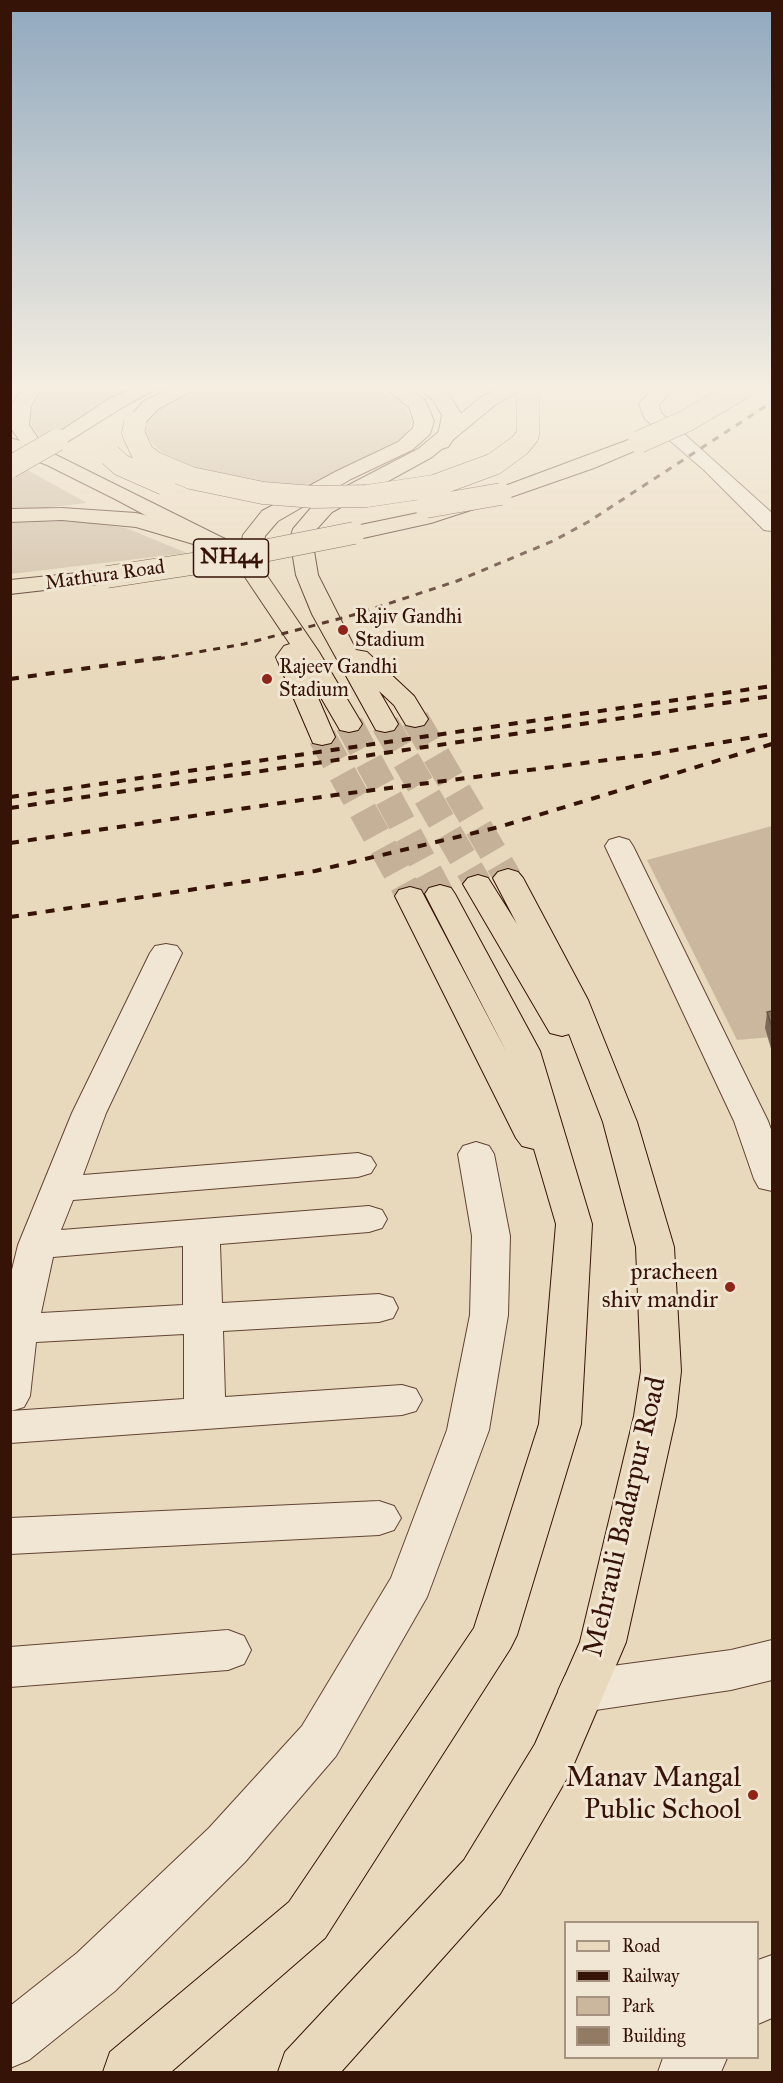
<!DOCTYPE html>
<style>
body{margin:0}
#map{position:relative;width:783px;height:2083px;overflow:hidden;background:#e9d9bc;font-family:"IM FELL Great Primer",serif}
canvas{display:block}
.frame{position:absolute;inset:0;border:12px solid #351306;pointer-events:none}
.legend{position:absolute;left:564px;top:1921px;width:195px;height:138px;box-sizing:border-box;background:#f1e6d3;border:2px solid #a69281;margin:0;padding:8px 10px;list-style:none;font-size:18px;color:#351306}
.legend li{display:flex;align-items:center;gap:12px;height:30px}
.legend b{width:30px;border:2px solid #a69281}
</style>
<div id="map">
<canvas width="783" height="2083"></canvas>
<div class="frame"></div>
<ul class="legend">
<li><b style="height:8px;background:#e9d9bc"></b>Road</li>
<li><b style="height:8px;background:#351306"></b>Railway</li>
<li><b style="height:16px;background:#cab79d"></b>Park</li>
<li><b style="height:16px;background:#937a65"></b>Building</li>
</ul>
</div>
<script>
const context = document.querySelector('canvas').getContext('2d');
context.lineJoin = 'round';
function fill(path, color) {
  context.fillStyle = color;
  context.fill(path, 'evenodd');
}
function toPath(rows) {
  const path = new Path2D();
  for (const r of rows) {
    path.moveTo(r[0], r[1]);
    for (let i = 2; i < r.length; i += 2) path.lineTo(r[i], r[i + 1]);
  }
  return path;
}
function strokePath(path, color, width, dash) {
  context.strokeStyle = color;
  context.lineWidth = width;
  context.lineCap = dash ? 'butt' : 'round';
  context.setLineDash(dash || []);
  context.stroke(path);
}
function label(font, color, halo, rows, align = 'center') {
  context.font = font + ' "IM FELL Great Primer",serif';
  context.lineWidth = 6;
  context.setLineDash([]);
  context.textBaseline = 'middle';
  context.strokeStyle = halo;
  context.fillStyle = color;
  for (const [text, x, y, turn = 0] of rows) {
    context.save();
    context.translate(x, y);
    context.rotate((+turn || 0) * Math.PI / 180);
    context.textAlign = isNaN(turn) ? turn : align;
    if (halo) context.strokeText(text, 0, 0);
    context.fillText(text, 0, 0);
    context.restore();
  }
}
const green = toPath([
 [46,387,130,387,43,440,32,426,30,414,35,401],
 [210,387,372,387,403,403,412,420,408,432,395,442,305,486,234,480,169,461,146,436,145,425,157,412,174,400],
 [11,461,87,503,11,512],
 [78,521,126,528,187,553,11,574,11,523],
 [772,826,772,1037,737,1040,647,860]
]);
const primaryTunnel = toPath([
 [415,719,508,878],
 [349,724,440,894],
 [385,724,478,884],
 [322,737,410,896]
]);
const minor = toPath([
 [654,387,674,387,659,405,661,413,772,513,772,531,764,530,704,470,645,419,639,404,654,387],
 [619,837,629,840,633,846,768,1121,772,1132,772,1191,759,1188,754,1179,734,1121,605,846,609,840,619,837],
 [166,944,177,946,182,953,106,1113,83,1175,358,1153,371,1157,376,1165,371,1173,358,1177,73,1200,61,1230,369,1206,382,1210,387,1219,382,1228,369,1232,220,1244,222,1303,379,1294,393,1298,398,1308,393,1318,379,1322,223,1331,225,1397,402,1385,416,1389,422,1400,416,1411,402,1415,10,1443,10,1278,18,1245,72,1113,150,953,155,946,166,944],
 [183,1246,183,1305,41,1313,53,1257,183,1246],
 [184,1334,184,1399,11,1411,24,1407,30,1396,36,1342,184,1334],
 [476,1142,489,1146,494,1154,510,1236,508,1315,489,1430,427,1597,336,1756,245,1862,115,1991,29,2060,10,2068,10,2006,77,1953,209,1828,302,1726,391,1578,447,1430,470,1315,472,1236,458,1154,463,1146,476,1142],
 [379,1501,394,1506,401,1518,394,1530,379,1535,10,1554,10,1518,379,1501],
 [228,1630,244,1636,251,1650,244,1664,228,1670,10,1687,10,1647,228,1630],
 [772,1955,772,2018,758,2024,758,1960,772,1955],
 [663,2058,727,2058,721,2072,658,2072,663,2058]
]);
const tertiary = toPath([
 [772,1640,772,1680,731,1690,582,1712,565,1706,558,1691,565,1676,582,1670,731,1650,772,1640]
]);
const primary = toPath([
 [23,387,42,387,31,406,29,425,42,444,56,455,225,539,261,567,319,652,362,724,358,730,349,732,340,730,309,677,335,737,331,743,322,745,313,743,276,657,284,646,290,644,245,577,231,564,209,549,115,499,47,465,10,451,10,438,20,441,10,427,11,406,23,387],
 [502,387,527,387,495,405,432,457,332,512,315,531,312,539,318,575,356,650,367,652,414,696,428,719,424,725,415,727,406,725,394,705,379,691,398,724,394,730,385,732,376,730,312,614,296,575,290,539,293,529,316,502,418,449,481,397,502,387],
 [508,869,518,872,523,878,588,1000,637,1122,674,1247,681,1371,676,1416,626,1642,570,1773,500,1894,341,2072,278,2072,285,2052,464,1860,535,1744,580,1642,634,1416,641,1371,636,1247,603,1122,569,1034,562,1036,550,1033,463,884,468,878,478,875,488,878,517,924,493,878,498,872,508,869],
 [440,885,451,888,455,894,540,1051,592,1224,581,1424,517,1635,510,1649,325,1938,171,2072,103,2072,110,2052,289,1902,474,1628,539,1424,556,1224,534,1149,522,1146,516,1138,395,896,399,890,410,887,421,890,507,1053,425,894,429,888,440,885]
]);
const trunk = toPath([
 [135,387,160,387,123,407,64,444,57,446,50,444,47,440,109,399,135,387],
 [174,387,199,387,158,409,144,424,130,424,127,420,144,401,174,387],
 [383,387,406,387,425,400,434,421,430,434,412,450,351,479,278,521,265,536,261,558,264,572,261,577,253,579,245,577,239,558,243,535,262,511,337,471,398,442,413,428,414,421,409,407,383,387],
 [417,387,440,387,447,392,462,415,459,431,448,447,441,449,434,447,431,443,439,431,442,415,433,400,417,387],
 [639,436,646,438,649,442,646,446,594,468,508,498,431,523,354,540,346,538,343,533,346,528,418,513,494,490,639,436],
 [62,508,136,513,179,523,225,539,228,544,225,549,217,551,136,527,62,520,10,522,10,509,62,508],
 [107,570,115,572,118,577,115,582,10,594,10,580,107,570]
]);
const railFar1 = toPath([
 [158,659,244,644,357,614,457,581,553,541,588,522,772,402]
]);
const rail = toPath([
 [10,679,167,657],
 [10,797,772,686],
 [10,808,772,696],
 [10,843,335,795,646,755,772,734],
 [10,917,315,871,499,827,772,744]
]);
const trunkBridge = toPath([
 [135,423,133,433,143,454,155,463,191,478,263,493,314,497,367,496,434,486,494,464,520,445,528,435,528,396],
 [639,442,686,421,744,387],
 [110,455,121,465,164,484],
 [10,467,57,440],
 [426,507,501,494],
 [107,577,218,560,354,533]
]);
const wall = toPath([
 [772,1011,772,1052,765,1028,767,1012]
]);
const building = toPath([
 [772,1011,772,1027,767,1012,772,1011]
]);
const markers = [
 [343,630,6,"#8f2418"],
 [267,679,6,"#8f2418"],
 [730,1287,6,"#8f2418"],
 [753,1795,6,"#8f2418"]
];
const farStreetnames = [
 ["Mathura Road",105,576,-8]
];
const farPoinames = [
 ["Rajiv Gandhi",355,618],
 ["Stadium",355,641],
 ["Rajeev Gandhi",279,668],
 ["Stadium",279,691]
];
const shields = [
 [231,558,75]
];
const shieldNames = [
 ["NH44",231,558]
];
const poiNames = [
 ["pracheen",718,1273],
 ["shiv mandir",718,1301]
];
const nearStreetnames = [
 ["Mehrauli Badarpur Road",626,1517,-77]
];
const nearPoinames = [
 ["Manav Mangal",741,1779],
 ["Public School",741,1811]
];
fill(green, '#cab79d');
strokePath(primaryTunnel, '#c5b198', 28, [28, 14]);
strokePath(minor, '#624434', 2);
strokePath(tertiary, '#624434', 2);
strokePath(primary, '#351306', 2);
strokePath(trunk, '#351306', 2);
fill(minor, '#f1e6d3');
fill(tertiary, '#f1e6d3');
fill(primary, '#e9d9bc');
fill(trunk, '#e9d9bc');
strokePath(railFar1, '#351306', 3, [7, 7]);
strokePath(rail, '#351306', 4, [9, 9]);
strokePath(trunkBridge, '#351306', 23, []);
strokePath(trunkBridge, '#e9d9bc', 22);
fill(wall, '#7e6957');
fill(building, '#937a65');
strokePath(building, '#675547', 1.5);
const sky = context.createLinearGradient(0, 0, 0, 679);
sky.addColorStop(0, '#90a8be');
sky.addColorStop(0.57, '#f5eee1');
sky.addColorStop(1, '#f5eee100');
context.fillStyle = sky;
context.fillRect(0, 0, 783, 679);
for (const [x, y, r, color] of markers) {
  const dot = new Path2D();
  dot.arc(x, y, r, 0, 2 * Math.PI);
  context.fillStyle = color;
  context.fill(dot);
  strokePath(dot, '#f1e6d3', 2);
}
label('20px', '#351306', '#f1e6d3', farStreetnames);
label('20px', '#351306', '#f1e6d3', farPoinames, 'left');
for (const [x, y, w] of shields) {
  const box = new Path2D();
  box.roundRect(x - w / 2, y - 19, w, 38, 4.5);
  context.fillStyle = '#f1e6d3';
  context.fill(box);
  strokePath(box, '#351306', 1.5);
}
label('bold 22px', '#351306', null, shieldNames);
label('24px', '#351306', '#f1e6d3', poiNames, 'right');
label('28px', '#351306', '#f1e6d3', nearStreetnames);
label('28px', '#351306', '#f1e6d3', nearPoinames, 'right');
</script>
